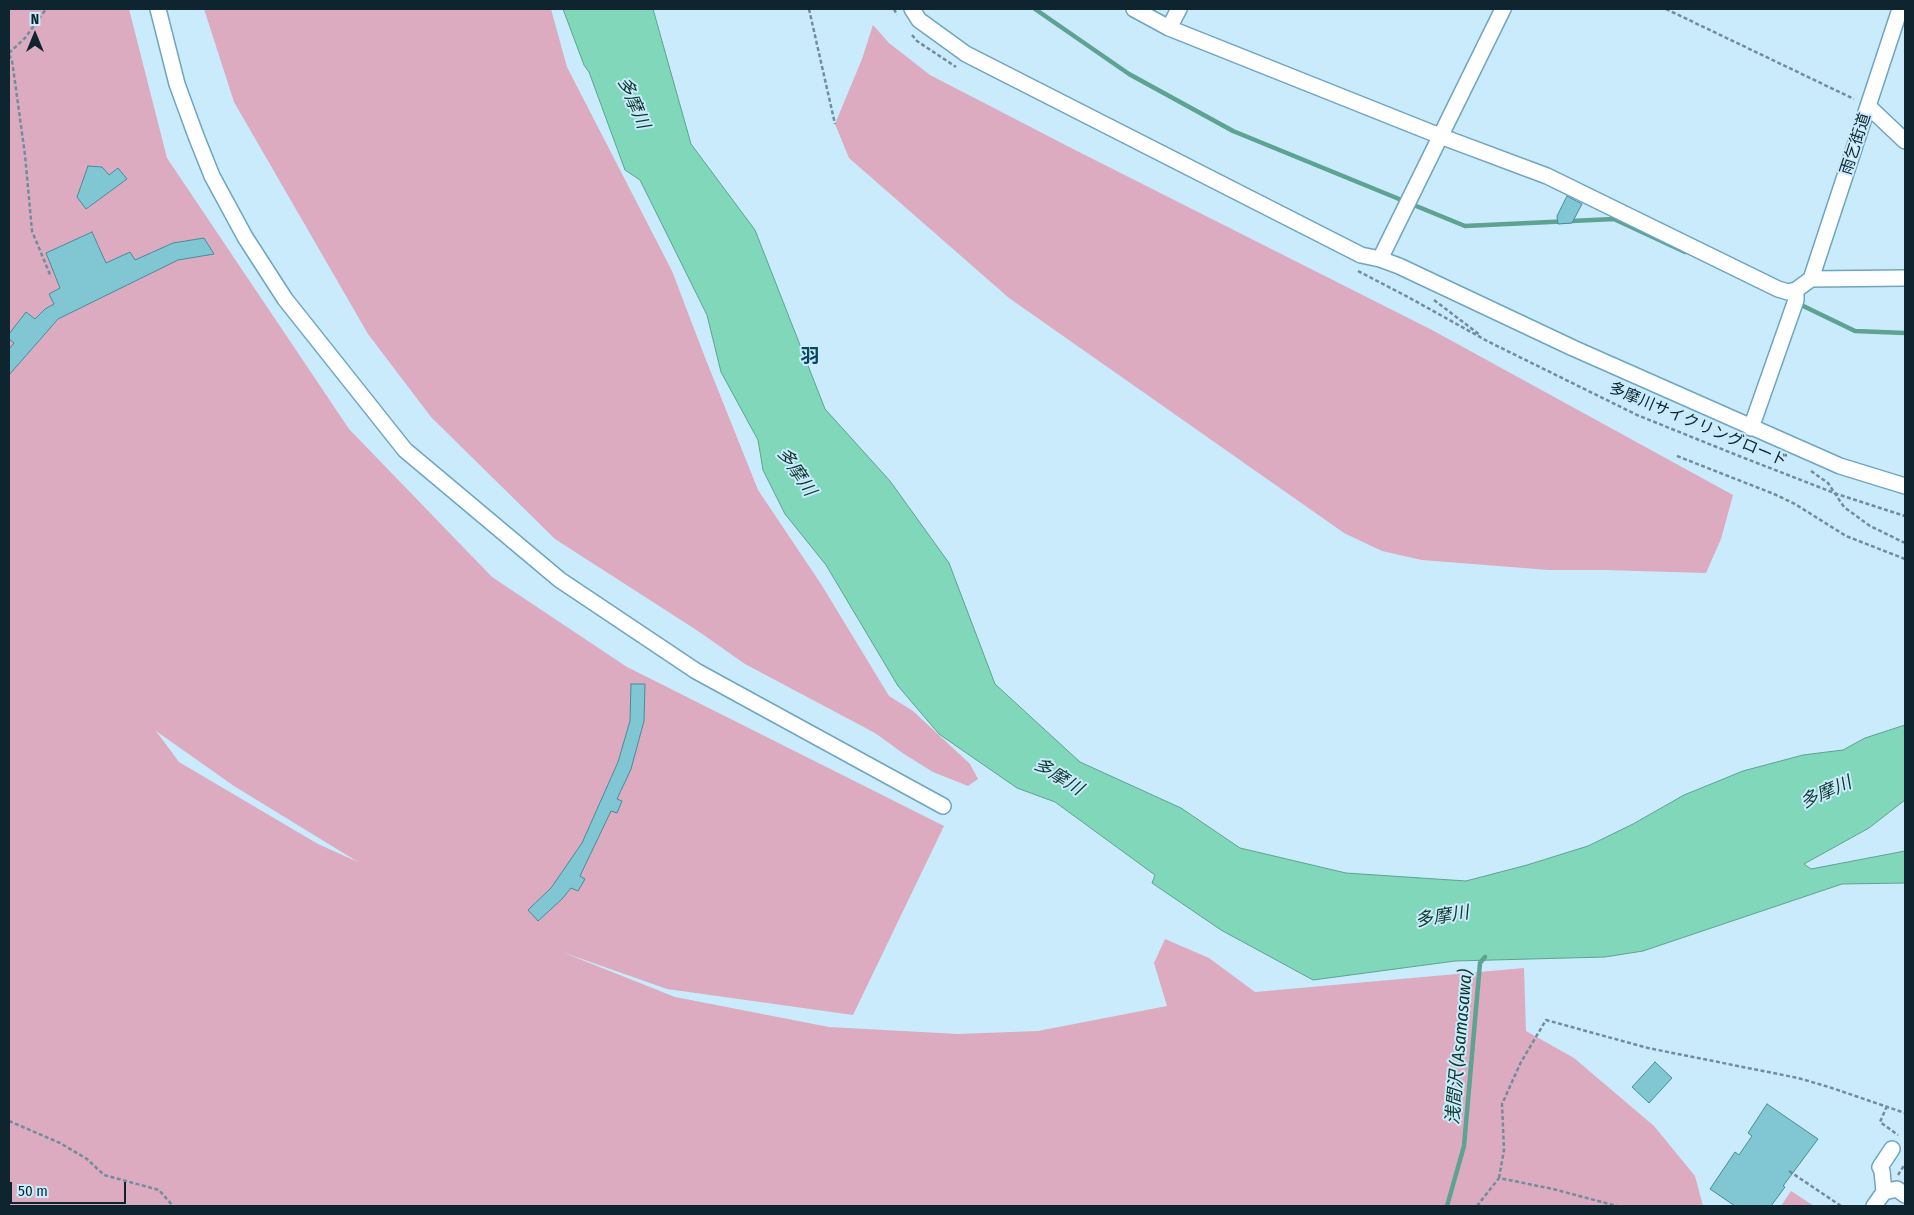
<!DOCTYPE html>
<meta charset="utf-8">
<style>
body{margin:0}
#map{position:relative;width:1914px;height:1215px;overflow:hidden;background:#c9ebfc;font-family:"Fira Sans Condensed",sans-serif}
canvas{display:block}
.frame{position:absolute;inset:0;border:10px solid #0e2530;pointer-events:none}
.north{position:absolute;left:10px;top:10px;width:50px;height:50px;-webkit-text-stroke:4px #c9ebfc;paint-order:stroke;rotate:0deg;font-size:14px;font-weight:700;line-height:20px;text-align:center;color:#0e2530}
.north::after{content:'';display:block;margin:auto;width:18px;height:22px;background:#0e2530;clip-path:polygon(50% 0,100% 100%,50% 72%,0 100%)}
.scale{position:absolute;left:10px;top:1182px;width:116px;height:22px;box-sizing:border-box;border:2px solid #0e2530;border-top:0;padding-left:6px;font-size:15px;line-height:18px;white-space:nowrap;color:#0e2530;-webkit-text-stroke:4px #c9ebfc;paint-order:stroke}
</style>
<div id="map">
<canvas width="1914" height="1215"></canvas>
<div class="frame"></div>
<div class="north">N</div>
<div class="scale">50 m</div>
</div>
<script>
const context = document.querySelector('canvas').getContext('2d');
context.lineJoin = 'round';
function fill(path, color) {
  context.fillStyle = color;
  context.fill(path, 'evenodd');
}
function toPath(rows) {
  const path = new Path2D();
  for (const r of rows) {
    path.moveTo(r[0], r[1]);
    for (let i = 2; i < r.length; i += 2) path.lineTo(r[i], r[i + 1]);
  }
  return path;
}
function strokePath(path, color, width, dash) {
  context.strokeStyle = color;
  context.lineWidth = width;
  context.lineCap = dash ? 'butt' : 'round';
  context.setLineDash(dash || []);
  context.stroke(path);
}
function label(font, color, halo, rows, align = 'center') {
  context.font = font + ' "Fira Sans Condensed","Noto Sans JP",sans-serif';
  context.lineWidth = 4;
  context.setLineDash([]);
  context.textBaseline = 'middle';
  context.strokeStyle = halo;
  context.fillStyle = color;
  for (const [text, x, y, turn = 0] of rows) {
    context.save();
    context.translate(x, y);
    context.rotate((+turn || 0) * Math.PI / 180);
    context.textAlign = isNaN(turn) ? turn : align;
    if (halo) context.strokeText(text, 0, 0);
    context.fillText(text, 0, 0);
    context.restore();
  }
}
const green = toPath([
 [9,9,129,9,167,158,349,429,492,577,627,667,944,826,853,1015,667,989,562,952,675,997,829,1027,958,1034,1038,1031,1167,1006,1154,963,1165,939,1209,958,1255,992,1524,968,1526,1031,1574,1058,1654,1126,1695,1176,1703,1206,9,1206],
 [156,731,234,786,358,862,318,844,179,762],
 [204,9,551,9,567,67,672,271,704,355,758,490,821,584,889,696,913,711,970,764,978,779,968,786,933,772,904,754,875,733,745,664,698,631,555,539,431,417,368,334,234,102],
 [873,25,889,43,930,75,1077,151,1432,330,1733,495,1721,539,1706,573,1604,570,1549,570,1422,560,1382,551,1344,533,1009,298,849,158,835,124,862,59],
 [1791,1191,1814,1206,1781,1206]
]);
const water = toPath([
 [563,9,653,9,691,144,755,230,825,409,890,481,949,563,995,684,1080,762,1181,808,1240,848,1346,873,1466,881,1527,865,1588,846,1633,824,1684,795,1743,771,1803,755,1843,750,1865,738,1905,725,1905,800,1869,828,1804,864,1811,869,1905,851,1905,883,1842,884,1643,951,1605,957,1455,961,1313,980,1221,930,1152,883,1155,875,1055,802,1017,788,939,734,898,686,826,565,785,514,763,470,758,440,721,372,707,315,640,180,625,170,589,72,584,65,563,9]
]);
const stream = toPath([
 [1035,9,1129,74,1233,131,1465,226,1614,219,1685,252],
 [1797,303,1855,331,1905,333],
 [1447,1206,1464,1146,1480,963,1485,957]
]);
const building = toPath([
 [88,166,102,167,109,175,118,168,127,179,86,209,77,197,88,166],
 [1567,196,1582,204,1572,223,1558,224,1557,216,1567,196],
 [92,232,106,263,130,252,135,260,173,243,204,238,214,254,178,260,58,319,9,375,9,349,14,343,9,339,9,334,26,312,35,319,45,309,54,304,49,294,60,288,46,253,92,232],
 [631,684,645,684,644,721,631,769,617,799,622,801,617,813,611,811,580,876,585,879,578,891,571,888,562,899,538,921,528,910,551,888,582,843,618,762,630,721,631,684],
 [1655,1062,1672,1078,1649,1103,1632,1087,1655,1062],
 [1767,1104,1818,1139,1783,1186,1785,1187,1771,1206,1735,1206,1710,1189,1735,1152,1739,1155,1752,1136,1748,1133,1767,1104]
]);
const path = toPath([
 [809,9,835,124],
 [894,9,897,15],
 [1666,9,1854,99],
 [912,35,917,41,956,67],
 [9,53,25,38,46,9],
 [9,55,12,60,25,155,32,231,51,277],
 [1358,271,1408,297,1489,342,1637,415,1739,456,1837,494,1905,516],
 [1434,300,1480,335],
 [1677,456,1774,494,1795,504,1846,536,1905,559],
 [1811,471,1828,483,1844,507,1870,526,1905,543],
 [1887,1106,1880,1122,1898,1135],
 [9,1121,60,1143,87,1159,104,1175,159,1190,173,1206],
 [1789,1171,1841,1206],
 [1898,1175,1905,1164],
 [1499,1178,1504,1150,1502,1104,1521,1062,1546,1020,1648,1048,1798,1078,1829,1087,1905,1113],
 [1477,1206,1499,1178,1553,1189,1617,1206]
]);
const minor = toPath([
 [158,9,177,84,196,136,212,176,245,237,285,299,405,450,560,580,696,671,943,806],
 [912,9,919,20,966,54,1361,255,1380,259,1399,266,1573,348,1840,466,1905,486],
 [1134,9,1169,28,1440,136,1547,176,1778,289,1788,292,1796,290],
 [1169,28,1179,9],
 [1868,106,1905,141],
 [1380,259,1503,9],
 [1811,279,1900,9],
 [1751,428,1796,300,1796,290,1811,279,1905,278],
 [1884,1192,1897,1189,1905,1195],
 [1874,1206,1884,1192,1882,1171,1880,1167,1892,1149]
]);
const streetNames = [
 ["雨乞街道",1856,144,-72],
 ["多摩川サイクリングロード",1698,425,23]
];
const waterNames = [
 ["多摩川",633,103,67],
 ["多摩川",796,472,56],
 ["多摩川",1058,777,32],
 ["多摩川",1826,793,-24],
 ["多摩川",1442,917,-9],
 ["浅間沢 (Asamasawa)",1460,1047,-85]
];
const quarterNames = [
 ["羽",810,357]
];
fill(green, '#dcabc0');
fill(water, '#80d7ba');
strokePath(water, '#5ea291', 1);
strokePath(stream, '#5ea291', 4.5);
fill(building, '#81c6d3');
strokePath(building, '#488c99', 1);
strokePath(minor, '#6ea5c1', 18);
strokePath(path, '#718d9c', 2.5, [4, 2.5]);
strokePath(minor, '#fff', 15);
label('16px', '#0e2530', '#c9ebfc', streetNames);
label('italic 18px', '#0e372b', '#c9ebfc', waterNames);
label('bold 19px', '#08475f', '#c9ebfc', quarterNames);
</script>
